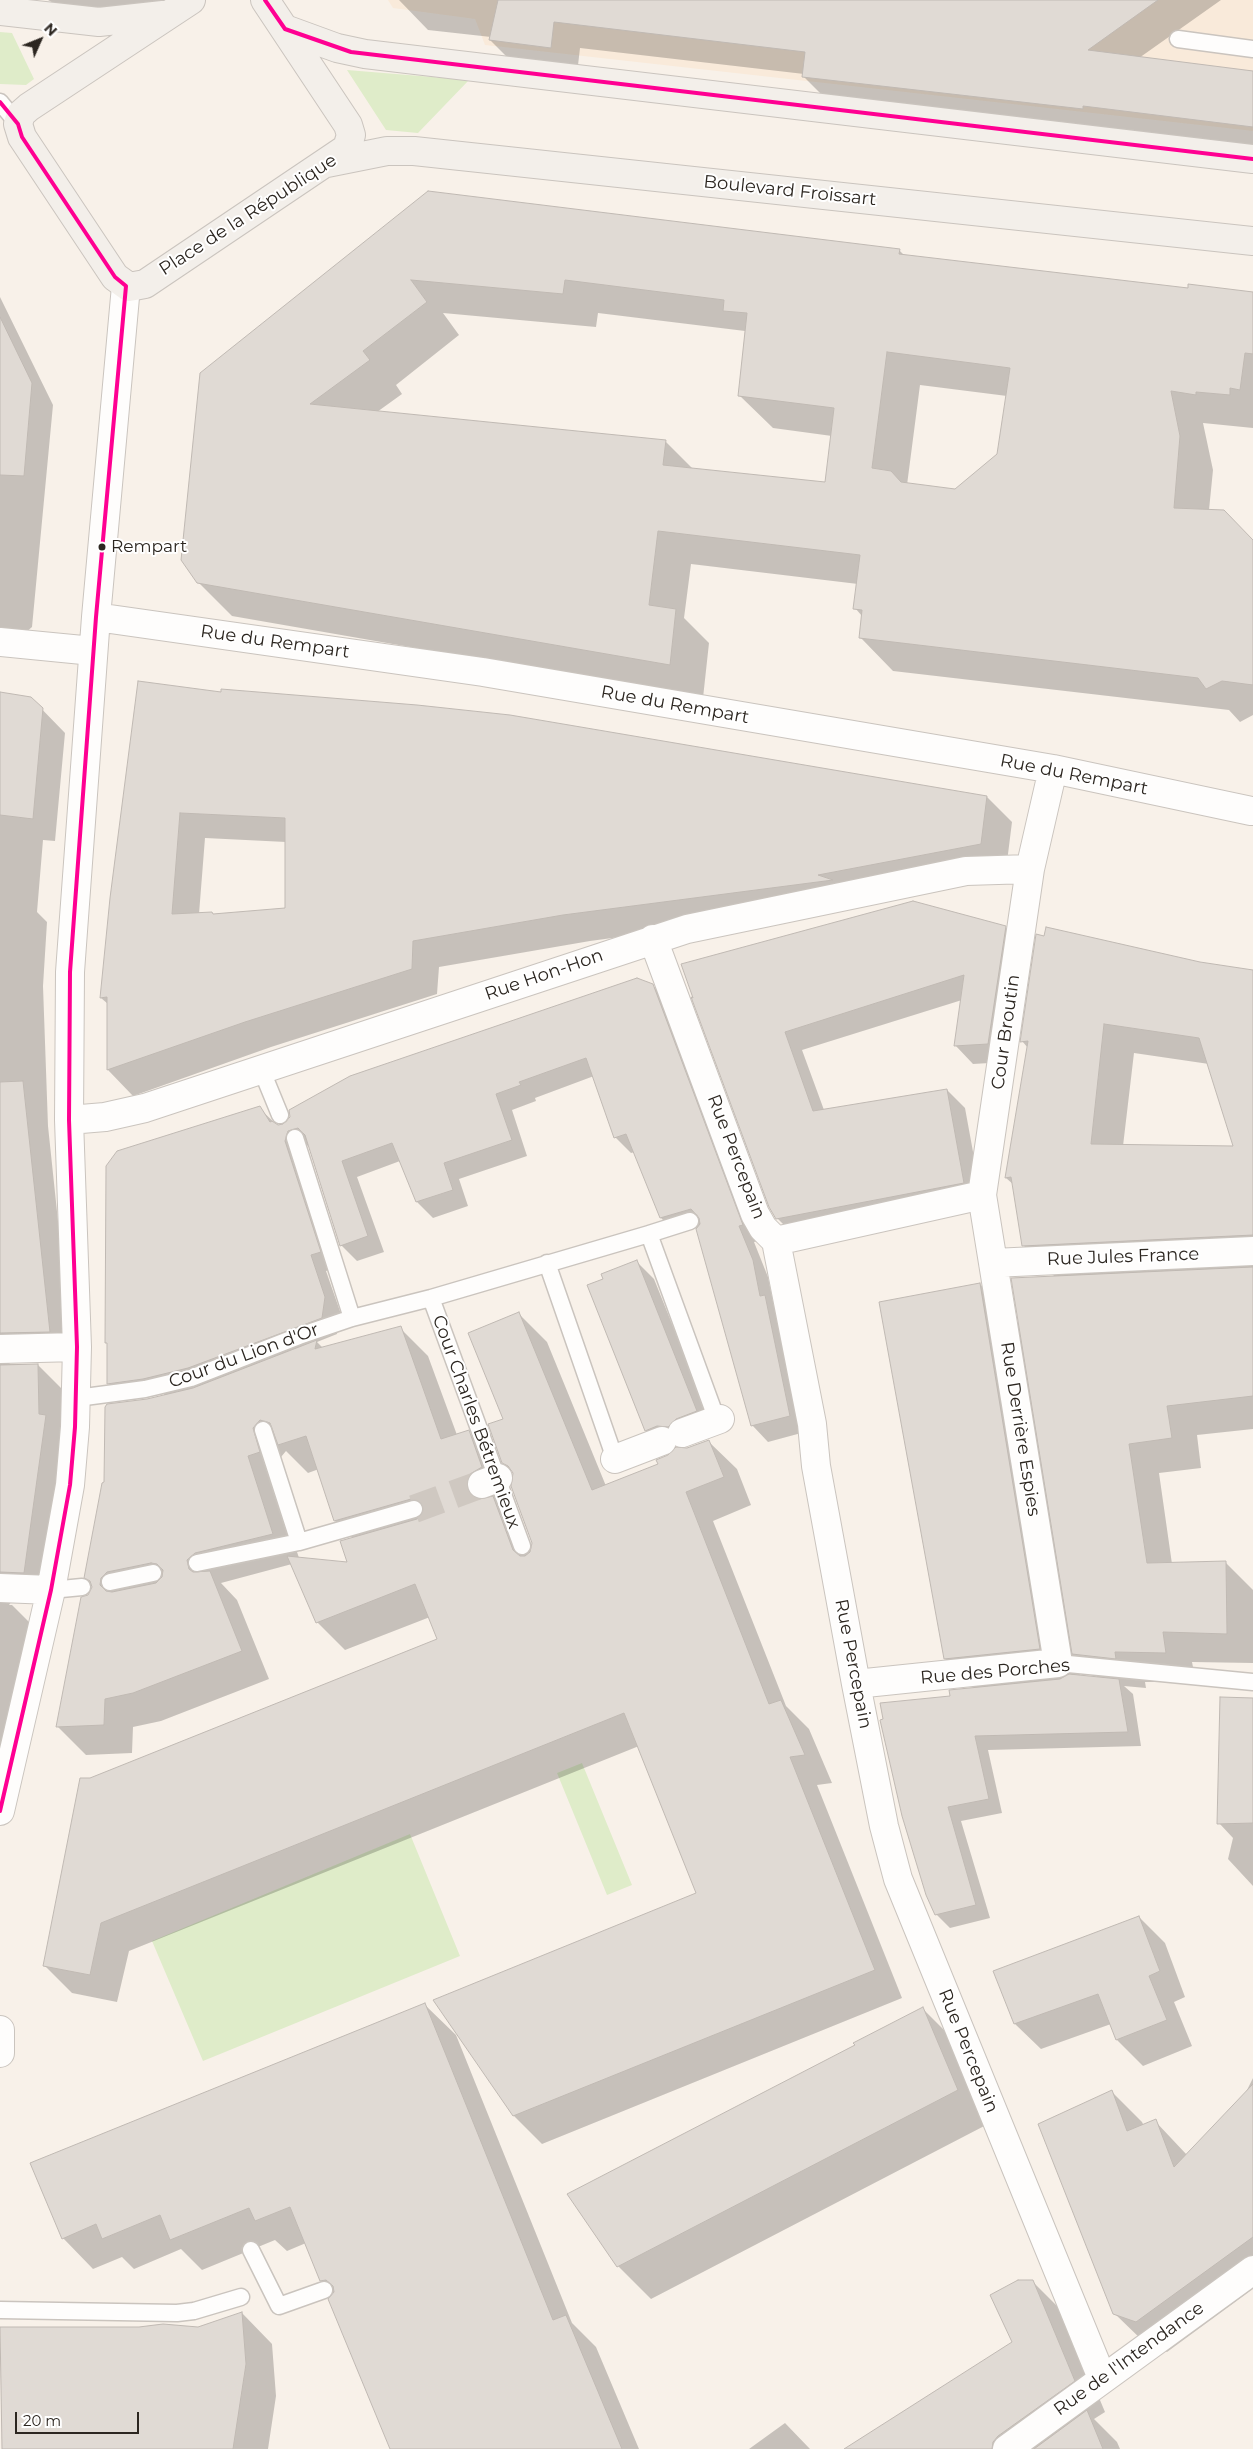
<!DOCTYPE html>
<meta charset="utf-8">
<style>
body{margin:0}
#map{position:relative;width:1253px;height:2449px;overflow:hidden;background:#f8f1e9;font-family:Montserrat,sans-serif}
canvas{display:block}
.north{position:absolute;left:15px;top:15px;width:50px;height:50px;-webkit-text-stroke:4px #fff;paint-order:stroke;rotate:46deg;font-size:14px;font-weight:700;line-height:20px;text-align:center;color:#2c2620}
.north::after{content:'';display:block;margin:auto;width:18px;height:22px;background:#2c2620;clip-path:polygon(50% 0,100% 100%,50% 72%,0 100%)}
.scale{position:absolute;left:15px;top:2412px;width:124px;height:22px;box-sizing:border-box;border:2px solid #2c2620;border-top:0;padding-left:6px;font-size:15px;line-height:18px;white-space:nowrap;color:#2c2620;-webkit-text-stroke:4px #fff;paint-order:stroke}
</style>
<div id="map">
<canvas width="1253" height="2449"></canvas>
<div class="north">N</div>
<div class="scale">20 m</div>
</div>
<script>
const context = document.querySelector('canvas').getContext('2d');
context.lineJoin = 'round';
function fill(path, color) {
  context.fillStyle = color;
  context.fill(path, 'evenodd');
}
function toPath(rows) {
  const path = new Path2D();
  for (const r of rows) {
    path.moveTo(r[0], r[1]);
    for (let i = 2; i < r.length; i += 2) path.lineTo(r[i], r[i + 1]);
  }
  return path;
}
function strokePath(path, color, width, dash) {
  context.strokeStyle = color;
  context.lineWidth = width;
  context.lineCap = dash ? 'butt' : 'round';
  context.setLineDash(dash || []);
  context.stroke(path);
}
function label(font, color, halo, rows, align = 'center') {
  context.font = font + ' Montserrat,sans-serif';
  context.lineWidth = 4;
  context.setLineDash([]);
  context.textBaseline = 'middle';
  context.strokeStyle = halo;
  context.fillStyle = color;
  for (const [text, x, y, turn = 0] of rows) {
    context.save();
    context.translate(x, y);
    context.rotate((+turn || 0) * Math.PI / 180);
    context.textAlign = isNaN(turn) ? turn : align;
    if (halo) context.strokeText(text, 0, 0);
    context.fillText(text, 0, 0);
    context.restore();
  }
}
const built = toPath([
 [388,0,1253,0,1253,131,485,45,475,19,393,8]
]);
const green = toPath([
 [0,32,12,33,34,79,26,85,0,84],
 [347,70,469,80,418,133,386,130],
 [582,1763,632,1885,607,1895,557,1773],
 [410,1834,460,1956,203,2061,152,1941]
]);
const shadow = toPath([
 [48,0,162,0,156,6,69,12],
 [399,0,1221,0,1139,58,1253,72,1253,149,830,103,803,76,804,74,580,48,577,74,516,66,490,40,491,37,428,30],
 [428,192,899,250,905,256,1189,289,1253,294,1253,428,1203,423,1213,470,1209,510,1253,541,1253,715,1240,722,1229,710,893,671,860,637,862,616,855,608,858,584,691,564,684,618,709,643,703,698,232,616,198,582],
 [443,313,596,327,598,313,745,331,739,395,773,428,832,436,826,483,694,470,666,442,377,412,402,394,396,385,459,335],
 [920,385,1007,396,999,455,955,491,907,485],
 [0,297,53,405,32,627,17,640,0,638],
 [0,693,31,698,65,733,55,841,43,840,37,912,47,922,43,986,48,1126,72,1354,15,1358,9,1364,38,1365,61,1388,62,1432,49,1579,16,1596,9,1605,12,1605,35,1628,0,1784],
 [222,693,987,797,1012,822,1006,870,857,905,590,941,439,967,437,994,271,1047,133,1096,108,1070,108,1004,101,998],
 [205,838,286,842,286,909,214,916,199,914],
 [1005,927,1024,945,1006,1062,973,1064,955,1045,962,1000,802,1050,824,1110,947,1090,965,1108,982,1201,795,1236,777,1218,693,999],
 [1200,963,1253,971,1253,1429,1197,1435,1201,1468,1159,1473,1172,1564,1226,1563,1253,1590,1253,1663,1192,1662,1196,1682,1145,1682,1146,1688,1124,1686,1133,1694,1141,1746,988,1750,1002,1813,961,1821,990,1918,950,1928,936,1914,952,1697,975,1689,945,1659,980,1284,1020,1325,1055,1277,1023,1245,1014,1185,1006,1178,1028,1048,1022,1041],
 [1134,1053,1209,1064,1235,1147,1123,1146],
 [1077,1657,1098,1678,1080,1676],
 [652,985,669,1001,758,1241,754,1242,768,1277,774,1306,781,1312,805,1432,768,1442,752,1425,697,1228,677,1234,661,1218,635,1152,631,1153,615,1137,594,1076,535,1098,536,1101,512,1110,527,1156,459,1179,468,1206,433,1218,417,1202,400,1161,357,1177,384,1252,357,1261,341,1245,309,1145,304,1147,336,1268,326,1271,341,1314,337,1334,317,1342,323,1348,400,1328,428,1356,457,1435,468,1432,497,1460,531,1553,533,1542,514,1473,503,1463,505,1420,519,1314,547,1342,606,1486,659,1465,687,1449,708,1441,737,1469,751,1505,713,1521,786,1706,809,1729,832,1783,817,1785,902,1998,542,2144,514,2116,435,2001,698,1894,639,1746,129,1951,117,2002,72,1993,44,1965,90,1779,438,1640,430,1617,345,1650,317,1622,292,1564,221,1583,237,1600,269,1679,161,1721,133,1727,132,1753,86,1755,58,1727,89,1596,93,1587,86,1577,147,1400,164,1396,164,1394,124,1399,108,1383,108,1345,106,1342,259,1108,278,1126],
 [286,1451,308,1473,319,1469,335,1521,353,1538,349,1564,299,1558,275,1484,287,1480,281,1457],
 [637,1262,654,1279,714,1428,664,1448,646,1430,604,1280],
 [1253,1699,1253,1886,1228,1859,1233,1838,1219,1823],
 [1139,1917,1165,1943,1185,1997,1174,2002,1192,2046,1143,2066,1117,2040,1111,2024,1041,2049,1015,2024,995,1971],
 [425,2005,456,2035,572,2323,596,2347,639,2449,392,2449,334,2293,321,2280,306,2243,287,2251,275,2240,202,2270,181,2249,134,2269,122,2257,93,2269,63,2238],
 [922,2008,955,2041,990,2123,651,2299,618,2266,569,2194,857,2045],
 [1253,2078,1253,2289,1167,2352,1145,2343,1114,2313,1112,2092,1142,2122,1144,2126,1155,2121,1187,2155,1244,2096],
 [1032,2281,1063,2312,1105,2412,1094,2419,1117,2442,1120,2449,846,2449,1013,2343],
 [242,2313,272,2344,276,2396,268,2449,4,2449,139,2328,198,2328],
 [785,2423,810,2449,749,2449]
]);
const building = toPath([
 [498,0,1158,0,1088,50,1253,71,1253,127,1083,106,1083,109,802,77,805,52,554,22,551,48,489,40,498,0],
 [428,191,900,249,899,254,1188,288,1188,284,1253,292,1253,354,1245,353,1240,390,1230,388,1230,395,1196,392,1196,395,1171,391,1180,436,1174,508,1224,510,1253,540,1253,685,1222,681,1206,689,1198,678,859,638,862,610,853,609,860,555,658,531,649,605,676,609,670,665,197,583,181,560,200,373,428,191],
 [411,280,563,294,565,280,724,300,723,311,747,313,738,396,834,408,825,482,663,465,666,440,310,404,370,360,363,351,427,302,411,280],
 [887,352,1010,368,997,454,955,489,901,482,891,471,872,468,887,352],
 [0,317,32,383,24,476,0,475,0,317],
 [138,681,221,692,221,689,417,705,510,715,987,796,981,844,818,875,833,880,563,915,413,941,412,969,245,1022,107,1070,107,997,100,998,110,898,138,681],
 [180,813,285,818,285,908,213,914,212,912,172,914,180,813],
 [0,692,31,697,43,708,33,819,0,815,0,692],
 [913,901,1006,926,988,1044,954,1046,964,975,785,1032,813,1111,947,1089,964,1183,776,1219,769,1207,691,997,693,998,681,964,913,901],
 [1046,927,1200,962,1253,970,1253,1235,1022,1246,1011,1177,1005,1178,1028,1041,1020,1042,1036,934,1044,936,1046,927],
 [1104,1024,1199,1038,1233,1146,1091,1144,1104,1024],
 [637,978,653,984,743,1225,739,1226,753,1260,760,1296,765,1295,790,1416,751,1426,696,1229,700,1224,699,1218,691,1209,660,1218,626,1134,614,1138,586,1058,519,1082,521,1085,496,1094,512,1140,444,1163,453,1190,416,1202,392,1143,342,1161,368,1236,340,1246,305,1135,298,1128,288,1131,285,1141,321,1252,311,1255,325,1297,322,1318,188,1368,143,1379,107,1384,107,1343,105,1343,106,1166,117,1151,260,1106,270,1122,272,1121,278,1125,283,1124,290,1117,289,1110,350,1076,637,978],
 [23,1081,50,1332,0,1333,0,1082,23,1081],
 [637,1260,697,1411,676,1419,668,1427,657,1426,645,1431,587,1285,603,1279,601,1274,637,1260],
 [1253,1267,1253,1396,1167,1406,1172,1438,1129,1444,1147,1563,1226,1561,1227,1634,1163,1632,1166,1653,1115,1652,1116,1659,1072,1654,1011,1278,1253,1267],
 [980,1283,1040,1649,944,1659,879,1302,980,1283],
 [519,1312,592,1490,658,1464,656,1460,668,1455,676,1447,687,1448,709,1440,724,1477,686,1492,769,1704,781,1700,805,1755,790,1757,875,1970,513,2116,433,2000,696,1893,624,1713,101,1923,90,1975,43,1966,80,1778,90,1778,437,1639,415,1584,316,1623,287,1556,347,1562,340,1541,417,1519,421,1516,424,1507,421,1502,411,1499,334,1521,306,1436,278,1445,270,1423,260,1420,253,1428,260,1452,248,1456,273,1534,195,1553,187,1560,189,1569,193,1572,210,1571,242,1651,133,1693,105,1699,104,1725,56,1727,81,1597,88,1595,92,1587,90,1581,84,1578,102,1483,104,1482,105,1407,107,1404,147,1399,193,1388,317,1340,315,1349,401,1326,441,1439,469,1430,482,1467,470,1474,467,1482,468,1490,472,1496,479,1499,493,1496,513,1550,520,1556,525,1556,530,1552,532,1543,511,1486,513,1473,508,1466,502,1463,488,1424,503,1419,468,1333,519,1312],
 [151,1563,157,1564,163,1570,162,1577,156,1583,112,1592,106,1591,100,1585,101,1578,107,1572,151,1563],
 [38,1364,39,1414,46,1415,24,1573,0,1572,0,1365,38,1364],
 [1069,1674,1119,1679,1128,1732,975,1736,989,1799,948,1807,976,1905,935,1915,926,1895,902,1816,880,1720,883,1719,880,1703,950,1696,949,1690,1060,1679,1069,1674],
 [1220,1697,1253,1698,1253,1823,1217,1824,1220,1697],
 [1139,1916,1160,1971,1149,1976,1167,2020,1116,2040,1098,1994,1014,2024,993,1971,1139,1916],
 [425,2003,553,2320,566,2315,622,2449,390,2449,328,2299,334,2292,333,2286,326,2280,320,2281,290,2207,255,2221,249,2208,170,2240,160,2215,102,2239,96,2224,62,2239,30,2163,425,2003],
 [923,2007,958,2090,617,2267,567,2194,855,2045,853,2043,923,2007],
 [1253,2084,1253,2237,1136,2322,1113,2314,1038,2124,1112,2090,1127,2131,1156,2119,1174,2167,1253,2084],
 [1018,2280,1033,2280,1075,2381,998,2436,993,2442,992,2449,844,2449,1012,2342,990,2295,1018,2280],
 [242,2312,246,2364,233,2449,2,2449,0,2327,139,2327,163,2324,198,2327,242,2312],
 [1087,2410,1103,2449,1034,2449,1087,2410]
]);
const streetTunnel = toPath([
 [414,1509,482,1484]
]);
const lane = toPath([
 [1178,39,1253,49],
 [0,102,18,124],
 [262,1071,280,1115],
 [295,1138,352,1318],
 [649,1234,690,1221],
 [547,1263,615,1459],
 [431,1298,522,1546],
 [77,1398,145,1389,191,1378,299,1336,352,1318,431,1298,649,1234,714,1412],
 [299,1542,414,1509],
 [197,1563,299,1542,263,1430],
 [110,1582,153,1573],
 [51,1590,82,1587],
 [1058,1663,1253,1682],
 [251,2250,279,2306,324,2290],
 [0,2310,177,2313,194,2311,241,2297]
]);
const street = toPath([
 [96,617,483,672,1053,769,1251,811],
 [0,642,93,651],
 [653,939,755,1214,763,1228,776,1241,812,1424,816,1466,856,1684,884,1826,898,1879,1102,2378],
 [69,1120,105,1117,145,1108,687,929,966,871,1030,869],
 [776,1241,982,1195],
 [993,1263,1253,1251],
 [0,1349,77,1347],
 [682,1433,720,1419],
 [615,1459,662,1441],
 [482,1484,498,1478],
 [0,1588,51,1590],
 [856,1684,1058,1663,982,1195,1030,869,1053,769],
 [0,1811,51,1590,70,1485,75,1427,77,1347,69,1120,70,972,96,617,126,286],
 [0,2030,0,2053],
 [1007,2449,1253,2270]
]);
const secondary = toPath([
 [191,0,29,107,21,114,18,124,22,137,115,277,129,287,145,284,347,148,351,135,348,125,265,0],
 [0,11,99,22,163,15],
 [285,29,337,48,365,54,1253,159],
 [327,163,387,151,414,151,1253,241]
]);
const bus1 = toPath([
 [265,0,285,29,351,52,1253,159],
 [0,102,18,124,22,137,115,277,126,286,96,617,70,972,69,1120,77,1347,75,1427,70,1485,51,1590,0,1811]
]);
const markers = [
 [102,547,4.5,"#2c2620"]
];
const busNames = [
 ["Rempart",111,547]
];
const streetNames = [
 ["Boulevard Froissart",790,191,6],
 ["Place de la République",248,215,-33],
 ["Rue du Rempart",275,642,8],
 ["Rue du Rempart",675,705,10],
 ["Rue du Rempart",1074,775,11],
 ["Rue Hon-Hon",544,975,-19],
 ["Cour Broutin",1006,1032,-82],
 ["Rue Percepain",736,1157,69],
 ["Rue Jules France",1123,1257,-2],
 ["Cour du Lion d'Or",244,1356,-20],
 ["Cour Charles Bétremieux",476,1422,70],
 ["Rue Derrière Espies",1020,1429,81],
 ["Rue Percepain",853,1664,79],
 ["Rue des Porches",995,1672,-5],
 ["Rue Percepain",968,2051,68],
 ["Rue de l'Intendance",1129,2359,-36]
];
fill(built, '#f9eada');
fill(green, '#dfecc9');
fill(shadow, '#0003');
fill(building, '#e0dad4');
strokePath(building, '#c0b9b3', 1);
strokePath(streetTunnel, '#cfc8c1', 28, [28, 14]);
strokePath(lane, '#cac4be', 19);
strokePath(street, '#cac4be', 30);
strokePath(secondary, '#cac4be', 30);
strokePath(lane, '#fefdfc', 16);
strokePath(street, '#fefdfc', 28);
strokePath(secondary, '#f3efea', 28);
strokePath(bus1, '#ff0092', 4);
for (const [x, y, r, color] of markers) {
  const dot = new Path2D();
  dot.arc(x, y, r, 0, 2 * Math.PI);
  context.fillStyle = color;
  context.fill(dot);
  strokePath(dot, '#fff', 2);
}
label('17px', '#2c2620', '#fff', busNames, 'left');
label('18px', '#2c2620', '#fff', streetNames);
</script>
